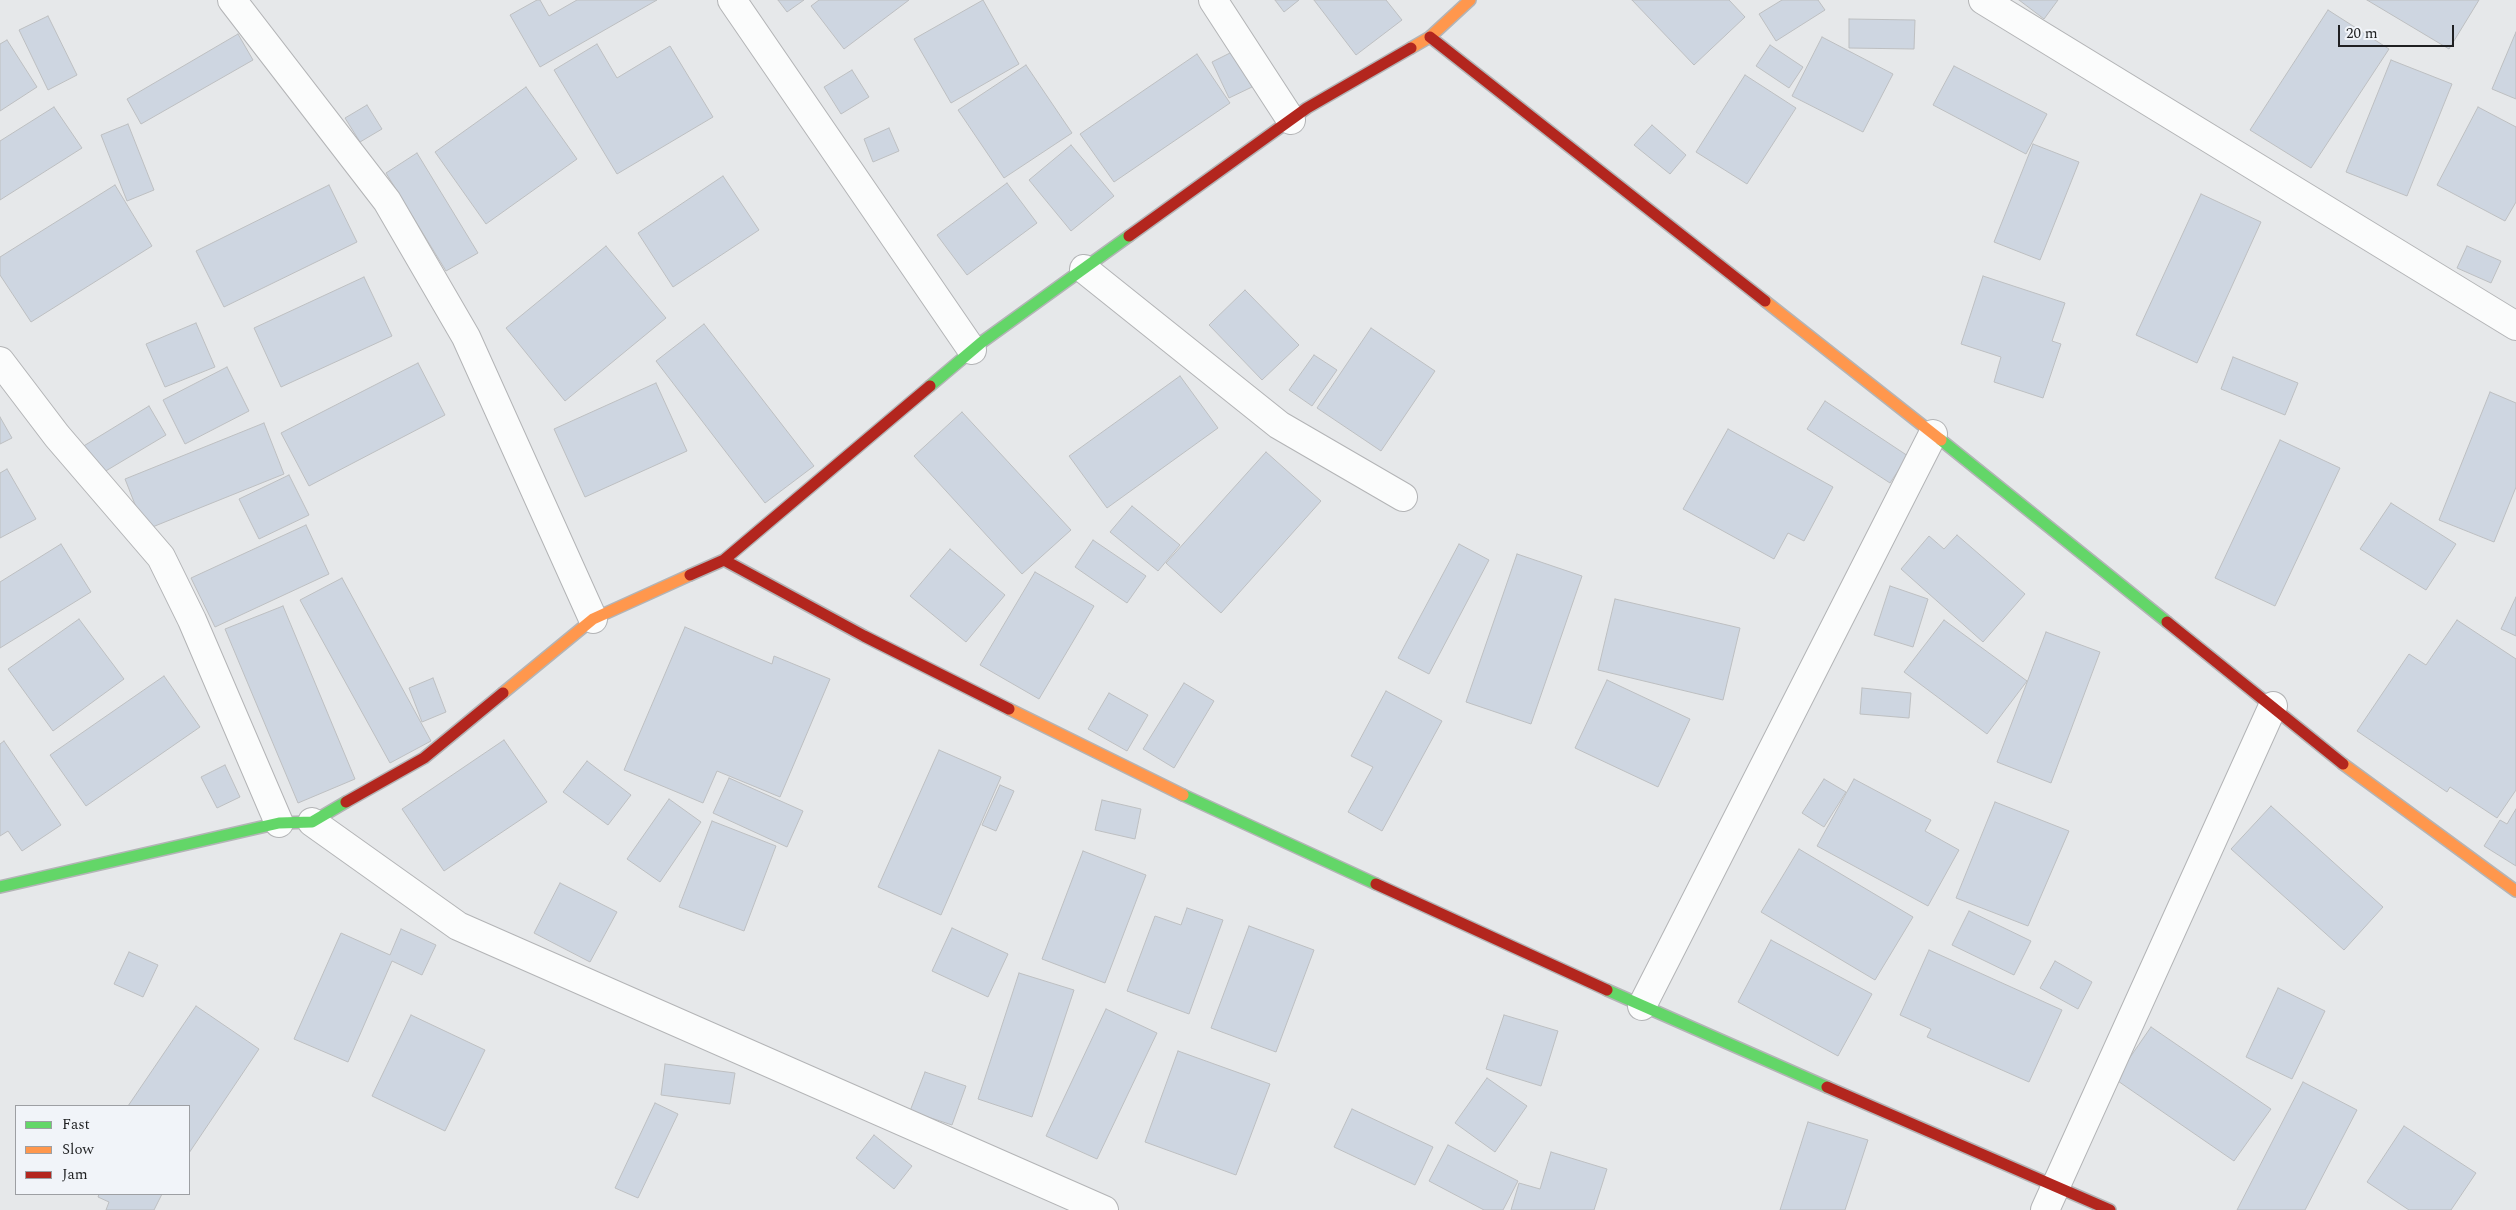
<!DOCTYPE html>
<style>
body{margin:0}
#map{position:relative;width:2516px;height:1210px;overflow:hidden;background:#e6e8ea;font-family:Spectral,serif}
canvas{display:block}
.legend{position:absolute;left:15px;top:1105px;width:175px;height:90px;box-sizing:border-box;background:#f1f4f9;border:1px solid #9d9fa3;margin:0;padding:6px 9px;list-style:none;font-size:15px;color:#1f2022}
.legend li{display:flex;align-items:center;gap:10px;height:25px}
.legend b{width:25px;border:1px solid #9d9fa3}
.scale{position:absolute;left:2338px;top:25px;width:116px;height:22px;box-sizing:border-box;border:2px solid #1f2022;border-top:0;padding-left:6px;font-size:15px;line-height:18px;white-space:nowrap;color:#1f2022;-webkit-text-stroke:4px #f1f4f9;paint-order:stroke}
</style>
<div id="map">
<canvas width="2516" height="1210"></canvas>
<ul class="legend">
<li><b style="height:6px;background:#63d668"></b>Fast</li>
<li><b style="height:6px;background:#ff974d"></b>Slow</li>
<li><b style="height:6px;background:#b3261e"></b>Jam</li>
</ul>
<div class="scale">20 m</div>
</div>
<script>
const context = document.querySelector('canvas').getContext('2d');
context.lineJoin = 'round';
function fill(path, color) {
  context.fillStyle = color;
  context.fill(path, 'evenodd');
}
function toPath(rows) {
  const path = new Path2D();
  for (const r of rows) {
    path.moveTo(r[0], r[1]);
    for (let i = 2; i < r.length; i += 2) path.lineTo(r[i], r[i + 1]);
  }
  return path;
}
function strokePath(path, color, width, dash) {
  context.strokeStyle = color;
  context.lineWidth = width;
  context.lineCap = dash ? 'butt' : 'round';
  context.setLineDash(dash || []);
  context.stroke(path);
}
const building = toPath([
 [537,0,540,0,549,16,577,0,657,0,540,67,510,15,537,0],
 [778,0,804,0,787,12,778,0],
 [819,0,909,0,844,49,811,6,819,0],
 [983,0,1019,64,951,103,914,39,983,0],
 [1275,0,1299,0,1284,12,1275,0],
 [1314,0,1386,0,1402,20,1356,55,1314,0],
 [1632,0,1729,0,1745,17,1694,65,1632,0],
 [1782,0,1818,0,1825,10,1776,41,1759,14,1782,0],
 [2019,0,2058,0,2044,19,2019,0],
 [2367,0,2479,0,2449,49,2367,0],
 [2328,10,2389,49,2311,168,2250,130,2328,10],
 [48,16,77,75,48,90,19,30,48,16],
 [1849,19,1915,20,1914,49,1849,48,1849,19],
 [2516,32,2516,99,2492,89,2516,32],
 [238,34,253,60,141,124,127,99,238,34],
 [1822,37,1893,74,1863,132,1792,96,1822,37],
 [7,40,37,87,0,111,0,44,7,40],
 [597,44,617,78,670,46,713,117,617,174,554,70,597,44],
 [1770,45,1803,67,1789,88,1756,66,1770,45],
 [1234,51,1252,87,1229,98,1212,62,1234,51],
 [1197,54,1230,103,1114,182,1080,134,1197,54],
 [2391,60,2452,84,2407,196,2346,172,2391,60],
 [1026,65,1072,133,1004,178,958,110,1026,65],
 [1954,66,2047,114,2026,154,1933,105,1954,66],
 [852,70,869,97,841,114,824,87,852,70],
 [1745,75,1796,108,1747,184,1696,152,1745,75],
 [526,87,577,159,486,224,435,152,526,87],
 [367,105,382,129,360,142,345,118,367,105],
 [54,107,82,148,0,200,0,141,54,107],
 [2478,107,2516,127,2516,202,2505,221,2437,185,2478,107],
 [128,124,154,190,127,201,101,135,128,124],
 [1652,125,1686,155,1670,174,1634,145,1652,125],
 [889,128,899,151,873,162,864,139,889,128],
 [2033,144,2079,162,2040,260,1994,242,2033,144],
 [1071,145,1114,196,1071,231,1029,180,1071,145],
 [417,153,478,253,446,271,386,173,417,153],
 [723,176,759,230,673,287,638,233,723,176],
 [1007,183,1037,223,967,275,937,235,1007,183],
 [115,185,152,246,31,322,0,275,0,257,115,185],
 [329,185,357,242,224,307,196,251,329,185],
 [2201,194,2261,222,2197,363,2136,335,2201,194],
 [606,246,666,318,565,401,506,328,606,246],
 [2467,246,2501,261,2491,283,2457,268,2467,246],
 [1983,276,2065,303,2052,341,2061,344,2043,398,1994,382,2001,357,1961,344,1983,276],
 [364,277,392,336,281,387,254,328,364,277],
 [1245,290,1299,345,1262,380,1209,325,1245,290],
 [196,323,215,367,165,387,146,344,196,323],
 [704,324,814,466,765,503,656,361,704,324],
 [1371,328,1435,371,1381,451,1317,408,1371,328],
 [1314,355,1337,370,1312,406,1289,390,1314,355],
 [2233,357,2298,383,2285,415,2221,389,2233,357],
 [418,363,445,415,309,486,281,433,418,363],
 [227,367,249,411,185,444,163,400,227,367],
 [1180,376,1218,428,1107,508,1069,456,1180,376],
 [656,383,687,451,585,497,554,429,656,383],
 [2490,392,2516,403,2516,487,2494,542,2439,520,2490,392],
 [1825,401,1908,456,1890,483,1807,429,1825,401],
 [149,406,166,435,99,475,82,447,149,406],
 [962,412,1071,530,1022,574,914,456,962,412],
 [0,417,12,438,0,444,0,417],
 [264,423,284,474,145,530,125,479,264,423],
 [1728,429,1833,487,1804,541,1788,533,1774,559,1683,509,1728,429],
 [2280,440,2340,468,2275,606,2215,578,2280,440],
 [1266,452,1321,501,1221,613,1166,563,1266,452],
 [7,469,36,519,0,538,0,473,7,469],
 [289,475,309,515,259,539,239,499,289,475],
 [2391,503,2456,544,2426,590,2360,549,2391,503],
 [1132,506,1180,545,1158,571,1110,532,1132,506],
 [306,525,329,574,215,627,191,578,306,525],
 [1957,535,2025,594,1983,642,1901,569,1929,536,1944,549,1957,535],
 [1093,540,1146,576,1127,603,1075,567,1093,540],
 [61,544,91,592,0,648,0,582,61,544],
 [1459,544,1489,560,1429,674,1398,658,1459,544],
 [950,549,1005,595,966,642,910,596,950,549],
 [1517,554,1582,576,1531,724,1466,702,1517,554],
 [1035,572,1094,606,1039,699,980,665,1035,572],
 [342,578,431,741,390,763,300,600,342,578],
 [1890,586,1928,599,1913,647,1874,635,1890,586],
 [2516,597,2516,636,2501,629,2516,597],
 [1615,599,1740,628,1723,700,1598,670,1615,599],
 [283,606,355,779,298,803,225,629,283,606],
 [79,619,124,679,53,731,8,669,79,619],
 [1944,620,2027,681,1987,734,1904,672,1944,620],
 [2457,620,2516,659,2516,790,2497,818,2450,787,2447,792,2357,731,2409,654,2426,665,2457,620],
 [685,627,772,664,774,656,830,679,780,797,717,771,703,803,624,770,685,627],
 [2046,632,2100,652,2051,783,1997,762,2046,632],
 [164,676,200,727,86,806,50,755,164,676],
 [433,678,446,712,422,722,409,688,433,678],
 [1607,680,1690,719,1658,787,1575,748,1607,680],
 [1184,683,1214,701,1174,768,1143,749,1184,683],
 [1862,688,1911,693,1909,718,1860,714,1862,688],
 [1386,691,1442,721,1382,831,1348,812,1373,767,1351,756,1386,691],
 [1109,693,1148,715,1127,751,1088,729,1109,693],
 [504,740,547,802,444,871,402,809,504,740],
 [4,741,61,825,22,851,8,831,0,836,0,744,4,741],
 [939,750,1001,777,941,915,878,887,939,750],
 [587,761,631,795,608,825,563,792,587,761],
 [225,765,240,797,217,808,201,777,225,765],
 [729,778,803,811,787,847,713,813,729,778],
 [1824,779,1846,792,1824,827,1802,813,1824,779],
 [1854,779,1931,820,1925,831,1959,850,1928,906,1817,846,1854,779],
 [1000,785,1014,791,996,831,982,825,1000,785],
 [669,799,701,822,660,882,627,859,669,799],
 [1102,800,1141,809,1135,839,1095,830,1102,800],
 [1995,802,2069,831,2028,926,1956,898,1995,802],
 [2271,806,2383,907,2344,950,2231,849,2271,806],
 [2516,809,2516,866,2484,846,2500,820,2507,824,2516,809],
 [712,821,776,846,744,931,679,907,712,821],
 [1799,849,1913,917,1875,980,1761,912,1799,849],
 [1083,851,1146,875,1105,983,1042,959,1083,851],
 [560,883,617,912,590,962,534,933,560,883],
 [1187,908,1223,920,1189,1014,1127,991,1155,916,1181,925,1187,908],
 [1969,911,2031,941,2014,975,1952,945,1969,911],
 [1249,926,1314,950,1276,1052,1211,1028,1249,926],
 [952,928,1008,954,988,997,932,971,952,928],
 [401,929,436,945,422,975,392,961,348,1062,294,1039,341,933,390,955,401,929],
 [1771,940,1872,994,1838,1056,1738,1002,1771,940],
 [1929,950,2062,1010,2029,1082,1927,1037,1931,1029,1900,1015,1929,950],
 [129,952,158,965,143,997,114,984,129,952],
 [2055,961,2092,982,2078,1009,2040,988,2055,961],
 [1019,973,1074,990,1032,1117,978,1099,1019,973],
 [2278,988,2325,1011,2292,1079,2246,1057,2278,988],
 [196,1006,259,1049,189,1153,189,1106,128,1106,196,1006],
 [1106,1009,1157,1033,1097,1159,1046,1136,1106,1009],
 [411,1015,485,1050,445,1131,372,1096,411,1015],
 [1504,1015,1558,1031,1541,1086,1486,1069,1504,1015],
 [2151,1027,2271,1109,2234,1161,2115,1079,2151,1027],
 [1178,1051,1270,1084,1236,1175,1145,1142,1178,1051],
 [665,1064,735,1073,730,1104,661,1095,665,1064],
 [925,1072,966,1086,952,1125,910,1111,925,1072],
 [1487,1078,1527,1106,1495,1152,1455,1123,1487,1078],
 [2303,1082,2357,1110,2305,1210,2237,1210,2303,1082],
 [655,1103,678,1114,638,1198,615,1188,655,1103],
 [1352,1109,1433,1147,1415,1185,1334,1147,1352,1109],
 [1808,1122,1868,1140,1845,1210,1780,1210,1808,1122],
 [2404,1126,2476,1173,2451,1210,2409,1210,2367,1182,2404,1126],
 [874,1135,912,1166,894,1189,856,1158,874,1135],
 [1448,1145,1518,1181,1503,1210,1484,1210,1429,1181,1448,1145],
 [1551,1152,1607,1169,1594,1210,1511,1210,1519,1183,1540,1189,1551,1152],
 [99,1194,162,1194,154,1210,106,1210,109,1202,98,1197,99,1194]
]);
const street = toPath([
 [232,0,387,201,466,337,593,619],
 [732,0,972,350],
 [1213,0,1291,120],
 [1983,0,2516,326],
 [1084,269,1279,425,1403,497],
 [0,361,57,436,161,557,192,620,279,823],
 [312,822,458,926,1104,1210],
 [1642,1006,1933,434],
 [2045,1210,2273,706]
]);
const fast = toPath([
 [930,386,982,342,1129,236],
 [1941,440,2167,622],
 [1183,795,1376,884],
 [0,887,279,823,312,822,346,802],
 [1607,990,1827,1087]
]);
const slow = toPath([
 [1411,48,1430,37,1470,0],
 [1765,301,1941,440],
 [503,693,593,619,690,575],
 [1009,709,1183,795],
 [2343,764,2516,891]
]);
const jam = toPath([
 [1430,37,1765,301],
 [1129,236,1307,108,1411,48],
 [724,560,864,636,1009,709],
 [690,575,724,560,930,386],
 [2167,622,2343,764],
 [346,802,424,758,503,693],
 [1376,884,1607,990],
 [1827,1087,2110,1210]
]);
fill(building, '#ced6e1');
strokePath(building, '#bdbfc1', 1);
strokePath(street, '#b3b4b6', 30);
strokePath(fast, '#b3b4b6', 14);
strokePath(slow, '#b3b4b6', 14);
strokePath(jam, '#b3b4b6', 14);
strokePath(street, '#fbfcfc', 28);
strokePath(fast, '#63d668', 11);
strokePath(slow, '#ff974d', 11);
strokePath(jam, '#b3261e', 11);
</script>
